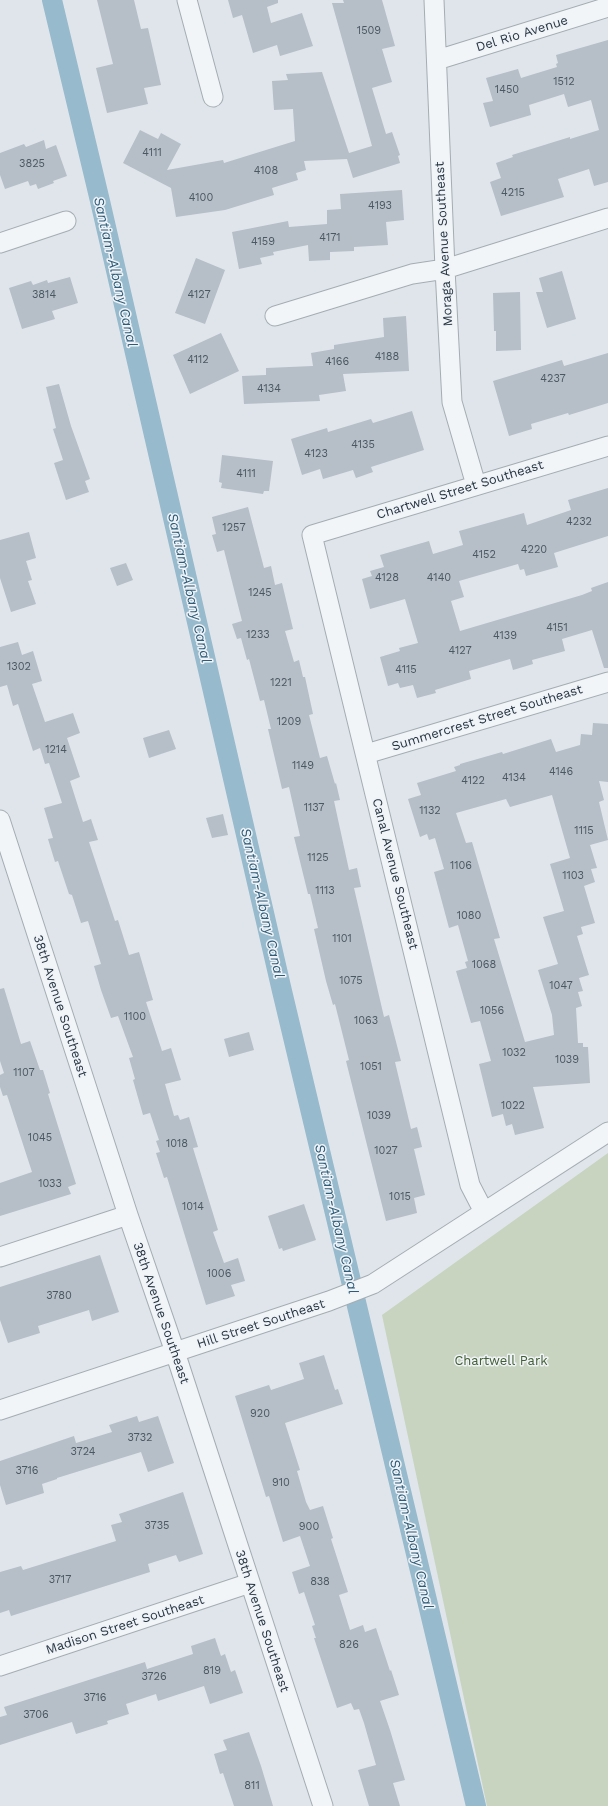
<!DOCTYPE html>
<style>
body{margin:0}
canvas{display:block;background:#dfe5ea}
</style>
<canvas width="608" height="1806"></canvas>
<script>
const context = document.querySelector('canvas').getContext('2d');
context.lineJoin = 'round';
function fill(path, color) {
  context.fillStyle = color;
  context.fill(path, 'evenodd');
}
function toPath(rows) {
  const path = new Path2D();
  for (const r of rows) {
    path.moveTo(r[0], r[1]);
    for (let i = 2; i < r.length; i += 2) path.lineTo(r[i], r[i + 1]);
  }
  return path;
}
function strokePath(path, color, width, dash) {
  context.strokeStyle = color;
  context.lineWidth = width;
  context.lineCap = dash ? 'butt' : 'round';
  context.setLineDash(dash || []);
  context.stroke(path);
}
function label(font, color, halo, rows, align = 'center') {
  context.font = font + ' "Work Sans",sans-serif';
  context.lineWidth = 3;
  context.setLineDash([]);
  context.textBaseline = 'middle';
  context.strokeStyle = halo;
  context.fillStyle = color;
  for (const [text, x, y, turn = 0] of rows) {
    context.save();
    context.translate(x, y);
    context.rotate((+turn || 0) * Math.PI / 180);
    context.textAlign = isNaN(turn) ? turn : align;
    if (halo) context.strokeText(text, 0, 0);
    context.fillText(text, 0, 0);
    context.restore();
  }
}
const green = toPath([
 [608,1153,608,1806,487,1806,382,1315]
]);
const canal = toPath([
 [52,0,100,201,282,991,476,1806]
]);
const building = toPath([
 [97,0,134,0,141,29,148,28,161,85,144,88,148,104,107,113,96,68,113,64],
 [228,0,278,0,278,3,267,7,271,23,302,13,313,46,280,56,277,45,253,53,242,15,233,18],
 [343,0,382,0,395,46,382,49,392,82,372,88,386,134,392,132,400,155,398,156,400,163,353,178,347,159,304,161,306,170,296,173,298,180,272,188,274,195,225,210,176,217,171,188,123,163,140,130,158,139,161,133,181,144,167,170,223,160,224,163,295,141,293,109,274,110,272,81,288,80,286,74,322,72,349,153,372,146,332,3,344,3],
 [608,40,608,182,594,186,589,169,558,179,564,197,501,216,490,182,501,178,496,163,513,157,512,155,570,137,570,139,599,130,591,100,568,107,564,94,529,105,531,115,490,127,483,103,493,101,486,78,518,69,521,78,557,67,556,64,558,63,556,55],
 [44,140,46,149,56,145,67,176,53,181,54,183,38,189,36,184,30,186,28,181,5,189,0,175,0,153,24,144,26,147],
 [402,190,404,220,386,222,388,245,354,247,354,251,330,252,330,260,309,261,308,245,273,252,274,255,260,258,262,264,239,269,232,232,288,221,289,227,327,224,327,210,341,209,340,194],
 [196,258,225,270,205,324,175,313],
 [562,271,576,319,547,328,536,292,543,292,539,278],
 [70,277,78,303,52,311,55,319,22,329,9,288,31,281,33,285,47,280,48,283],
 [520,292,521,350,496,351,496,331,494,331,493,293],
 [406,316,409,371,343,374,346,391,319,395,320,401,244,404,242,376,266,375,266,368,313,366,311,353,334,349,334,345,384,337,383,318],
 [221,333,239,371,190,394,173,355],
 [608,353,608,403,569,415,568,413,531,424,532,429,509,436,493,381,562,360,564,366],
 [59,384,71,426,90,479,85,481,89,492,66,500,54,463,63,460,53,429,56,428,46,387],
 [412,411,424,450,371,467,373,472,356,478,353,470,323,479,320,469,302,475,291,439,327,428,328,432,371,419,373,423],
 [222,455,273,461,269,491,264,491,263,494,221,488,222,483,219,482],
 [608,488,608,536,554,553,558,567,526,576,524,569,520,570,518,564,459,581,464,597,451,601,460,631,582,595,592,591,591,588,608,582,608,668,604,668,592,630,562,639,565,651,532,660,533,664,513,670,510,659,469,671,471,679,435,690,436,693,417,698,413,685,400,688,398,683,388,686,380,657,400,651,399,648,418,643,405,599,370,609,362,579,372,576,370,571,384,567,380,555,429,541,433,554,463,545,459,531,524,513,527,525,571,510,568,500],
 [248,507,264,568,271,566,275,585,282,583,293,629,285,631,294,662,299,660,303,677,305,677,313,714,309,715,320,758,327,756,335,784,336,783,340,800,334,801,349,870,357,868,361,887,354,888,384,1017,389,1015,401,1061,395,1062,411,1129,417,1127,422,1147,414,1149,425,1195,414,1198,417,1213,386,1221,346,1061,349,1060,335,1004,333,1005,326,981,314,929,318,928,310,894,308,894,294,837,300,836,289,787,282,789,268,729,271,729,264,700,260,701,249,659,247,660,241,638,237,639,232,624,242,621,224,550,217,552,212,535,216,534,212,517],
 [29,532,36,558,26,561,32,580,28,581,36,604,11,612,0,578,0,540],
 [126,563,133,580,117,586,110,568],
 [18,642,22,655,33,651,42,681,32,684,45,722,73,713,80,733,67,738,80,777,70,781,83,822,91,819,98,840,89,842,115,921,118,920,129,955,139,952,153,1000,146,1002,162,1051,171,1048,181,1080,165,1084,174,1116,178,1115,180,1120,189,1117,198,1147,193,1148,218,1230,213,1232,224,1263,238,1258,245,1281,231,1285,235,1296,206,1305,167,1177,164,1178,156,1153,160,1152,156,1141,159,1140,150,1113,143,1115,133,1080,135,1079,129,1058,133,1057,118,1016,111,1018,101,990,94,966,101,964,88,921,81,923,72,895,69,894,58,861,55,862,48,839,53,838,44,808,62,803,49,763,45,764,40,748,33,751,18,704,13,706,7,685,0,687,0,647],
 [593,723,608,724,608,782,599,781,604,800,599,802,608,840,590,845,597,868,591,869,595,882,584,886,595,923,581,927,583,934,577,936,589,975,579,978,583,991,578,992,582,1006,576,1008,578,1043,583,1043,583,1047,588,1047,590,1083,533,1087,544,1128,515,1135,512,1124,506,1126,503,1114,492,1117,479,1064,491,1061,480,1021,471,1023,456,971,467,968,465,962,468,961,458,925,449,928,434,872,444,869,435,838,429,840,427,834,420,837,408,799,421,795,417,783,456,771,454,767,460,765,460,764,502,752,503,754,551,739,556,752,580,745,581,734,592,735],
 [552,795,570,858,550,864,564,911,543,917,558,964,538,970,552,1015,554,1035,525,1042,494,939,500,938,472,842,466,843,456,813,506,799,510,807],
 [169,730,176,749,149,758,143,738],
 [223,814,228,835,212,838,206,818],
 [4,988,21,1044,30,1041,40,1070,43,1070,50,1093,48,1094,76,1184,68,1187,71,1194,0,1216,0,1183,32,1172,7,1095,3,1096,0,1087,0,1075,4,1073,0,1061,0,989],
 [249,1032,254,1050,229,1057,224,1039],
 [304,1204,316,1240,283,1251,282,1248,279,1249,268,1216],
 [100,1255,119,1312,92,1321,89,1310,38,1326,40,1333,8,1343,0,1320,0,1287],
 [324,1355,335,1390,338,1389,343,1404,285,1423,300,1470,297,1471,306,1502,310,1510,323,1506,333,1538,331,1539,348,1592,339,1595,350,1630,363,1625,365,1632,376,1628,390,1671,391,1670,399,1695,380,1701,390,1730,405,1780,393,1783,400,1806,369,1806,358,1770,376,1765,364,1723,359,1709,354,1710,351,1703,337,1708,314,1638,316,1638,312,1626,315,1625,304,1592,299,1594,292,1572,310,1566,300,1536,283,1542,269,1496,266,1497,235,1396,269,1385,271,1390,304,1379,299,1363],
 [137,1416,139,1422,158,1416,174,1463,148,1472,141,1452,57,1478,57,1479,42,1484,44,1493,6,1505,0,1485,0,1461,74,1436,76,1443,112,1432,109,1425],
 [183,1492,203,1554,179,1562,176,1555,148,1564,150,1572,11,1616,9,1610,0,1613,0,1572,21,1566,23,1570,116,1541,111,1525,122,1522,119,1514],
 [215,1638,221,1656,225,1654,231,1672,235,1670,243,1693,210,1704,204,1686,158,1701,156,1694,126,1704,129,1714,107,1721,108,1724,76,1734,72,1722,0,1745,0,1717,7,1715,4,1707,145,1662,147,1669,193,1654,191,1646],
 [249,1732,261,1766,273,1806,234,1806,223,1773,220,1774,214,1754,227,1750,223,1740]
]);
const minor = toPath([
 [187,0,213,97],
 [434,0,445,269,452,402,476,485],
 [437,60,608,7],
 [0,243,66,221],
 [275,316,412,274,445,269,608,218],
 [366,754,608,682],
 [0,820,128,1215,175,1352,323,1806],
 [484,1212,470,1185,312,535,608,446],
 [0,1257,128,1215],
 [0,1410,329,1301,373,1284,608,1132],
 [0,1666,250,1583]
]);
const numberNames = [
 ["1509",369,31],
 ["1512",564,82],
 ["1450",507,90],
 ["4111",152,153],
 ["3825",32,164],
 ["4108",266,171],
 ["4215",513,193],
 ["4100",201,198],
 ["4193",380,206],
 ["4171",330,238],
 ["4159",263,242],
 ["3814",44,295],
 ["4127",199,295],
 ["4188",387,357],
 ["4112",198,360],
 ["4166",337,362],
 ["4237",553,379],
 ["4134",269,389],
 ["4135",363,445],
 ["4123",316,454],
 ["4111",246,474],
 ["4232",579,522],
 ["1257",234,528],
 ["4220",534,550],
 ["4152",484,555],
 ["4128",387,578],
 ["4140",439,578],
 ["1245",260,593],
 ["4151",557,628],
 ["1233",258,635],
 ["4139",505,636],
 ["4127",460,651],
 ["1302",19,667],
 ["4115",406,670],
 ["1221",281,683],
 ["1209",289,722],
 ["1214",56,750],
 ["1149",303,766],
 ["4146",561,772],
 ["4134",514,778],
 ["4122",473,781],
 ["1137",314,808],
 ["1132",430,811],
 ["1115",584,831],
 ["1125",318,858],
 ["1106",461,866],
 ["1103",573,876],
 ["1113",325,891],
 ["1080",469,916],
 ["1101",342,939],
 ["1068",484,965],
 ["1075",351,981],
 ["1047",561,986],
 ["1056",492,1011],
 ["1100",135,1017],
 ["1063",366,1021],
 ["1032",514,1053],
 ["1039",567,1060],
 ["1051",371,1067],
 ["1107",24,1073],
 ["1022",513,1106],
 ["1039",379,1116],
 ["1045",40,1138],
 ["1018",177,1144],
 ["1027",386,1151],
 ["1033",50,1184],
 ["1015",400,1197],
 ["1014",193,1207],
 ["1006",219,1274],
 ["3780",59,1296],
 ["920",260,1414],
 ["3732",140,1438],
 ["3724",83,1452],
 ["3716",27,1471],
 ["910",281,1483],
 ["3735",157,1526],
 ["900",309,1527],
 ["3717",60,1580],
 ["838",320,1582],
 ["826",349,1645],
 ["819",212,1671],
 ["3726",154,1677],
 ["3716",95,1698],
 ["3706",36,1715],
 ["811",252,1786]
];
const streetNames = [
 ["Del Rio Avenue",522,34,-17],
 ["Moraga Avenue Southeast",444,244,-93],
 ["Chartwell Street Southeast",460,490,-17],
 ["Summercrest Street Southeast",487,718,-17],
 ["Canal Avenue Southeast",395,874,76],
 ["38th Avenue Southeast",60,1006,72],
 ["38th Avenue Southeast",161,1313,71],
 ["Hill Street Southeast",261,1324,-18],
 ["38th Avenue Southeast",262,1621,72],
 ["Madison Street Southeast",125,1625,-18]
];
const parkNames = [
 ["Chartwell Park",501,1361]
];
const waterNames = [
 ["Santiam-Albany Canal",115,272,77],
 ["Santiam-Albany Canal",189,588,77],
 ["Santiam-Albany Canal",262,903,77],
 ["Santiam-Albany Canal",336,1219,77],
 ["Santiam-Albany Canal",411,1534,77]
];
fill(green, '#c8d4bf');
strokePath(canal, '#97bacd', 20);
fill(building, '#b6bfc7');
strokePath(minor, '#a4adb4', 21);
strokePath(minor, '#f2f5f7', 19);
label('11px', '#4a5863', null, numberNames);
label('13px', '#263542', '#eff3f7', streetNames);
label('13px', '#425f33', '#eff3f7', parkNames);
label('italic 14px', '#2d5c79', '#eff3f7', waterNames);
</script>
